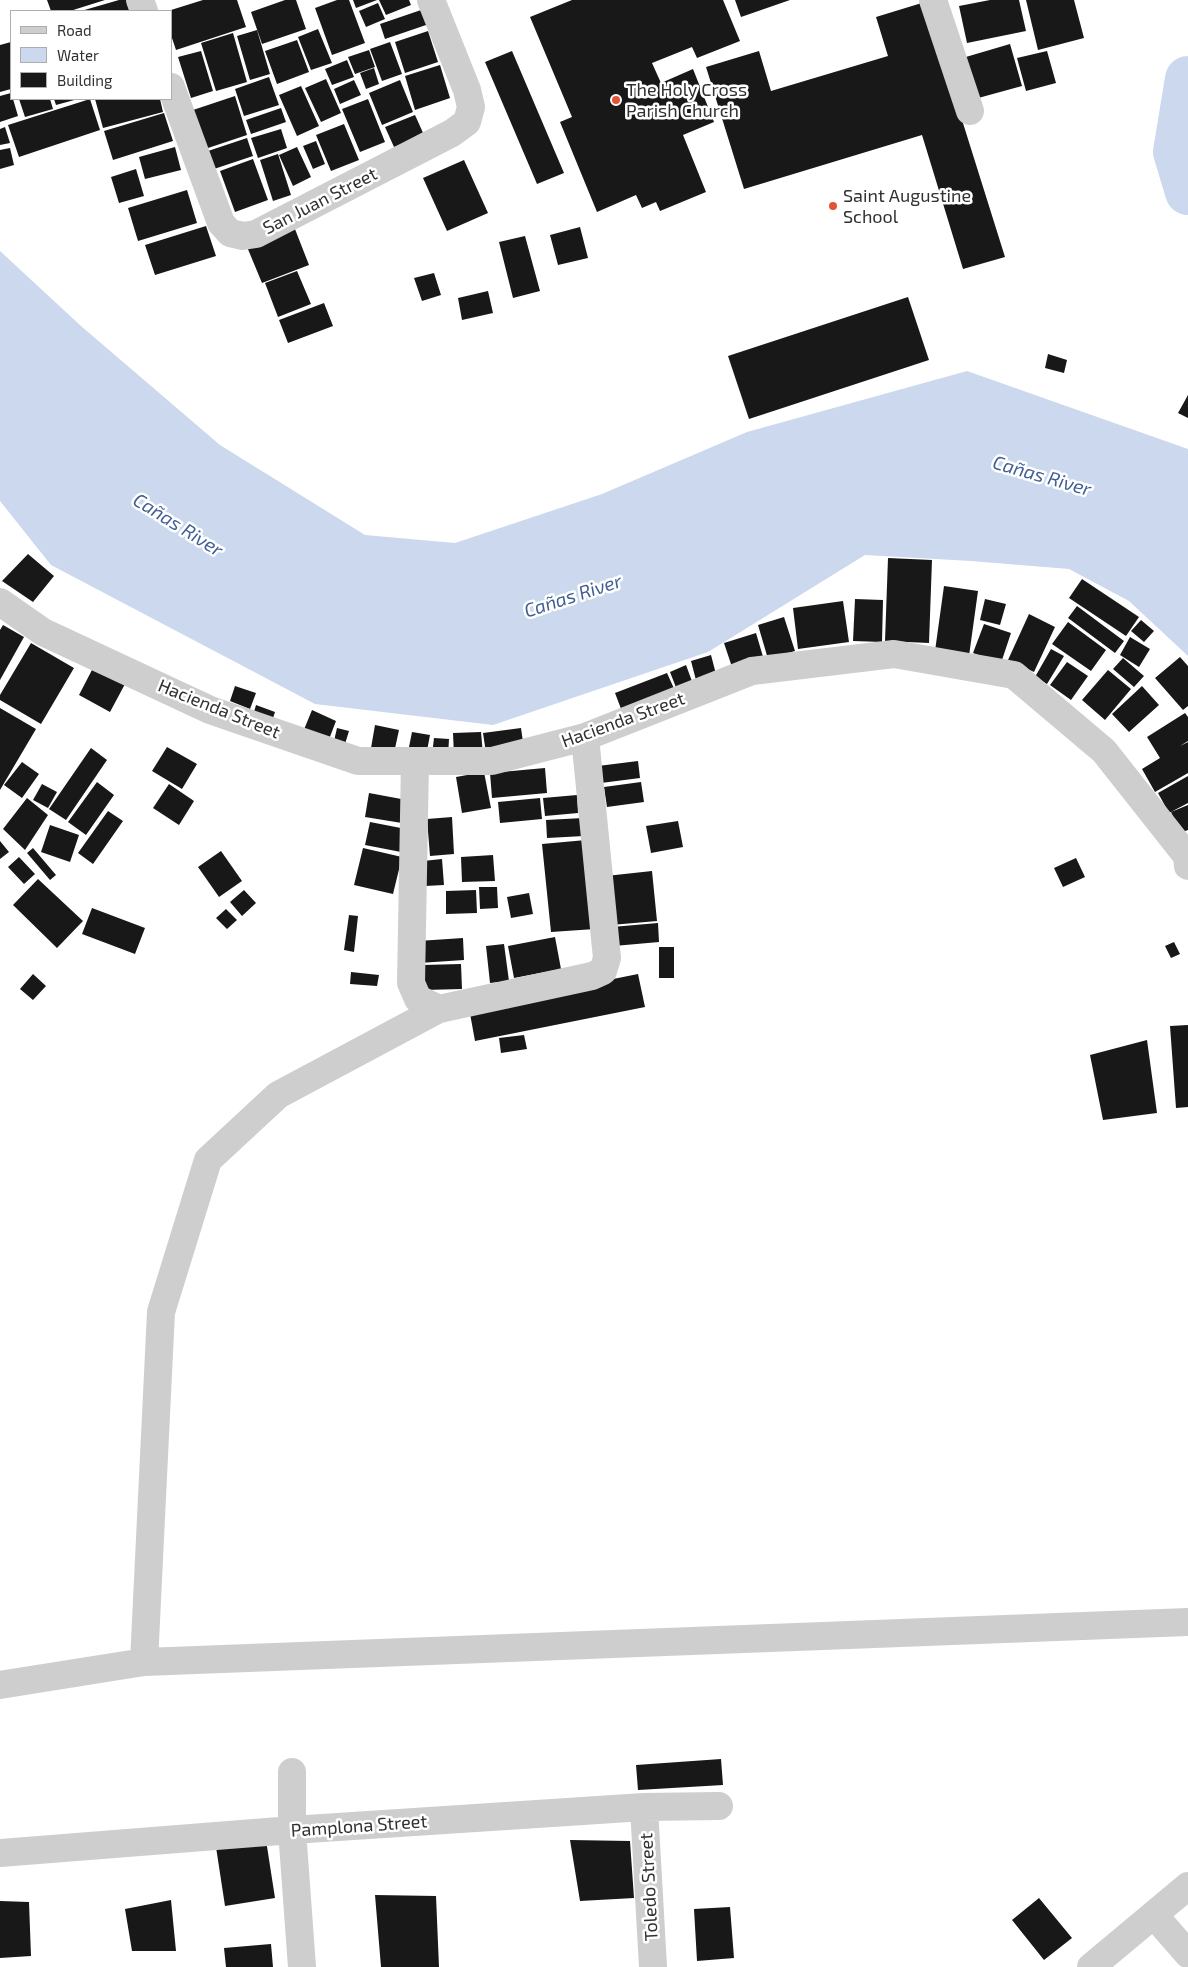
<!DOCTYPE html>
<meta charset="utf-8">
<style>
body{margin:0}
#map{position:relative;width:1188px;height:1967px;overflow:hidden;background:#fff;font-family:"Exo 2",sans-serif}
canvas{display:block}
.legend{position:absolute;left:10px;top:10px;width:162px;height:90px;box-sizing:border-box;background:#fff;border:1px solid #adadad;margin:0;padding:6px 9px;list-style:none;font-size:15px;color:#313131}
.legend li{display:flex;align-items:center;gap:10px;height:25px}
.legend b{width:25px;border:1px solid #adadad}
</style>
<div id="map">
<canvas width="1188" height="1967"></canvas>
<ul class="legend">
<li><b style="height:6px;background:#cecece"></b>Road</li>
<li><b style="height:14px;background:#ccd8ed"></b>Water</li>
<li><b style="height:14px;background:#181818"></b>Building</li>
</ul>
</div>
<script>
const context = document.querySelector('canvas').getContext('2d');
context.lineJoin = 'round';
function fill(path, color) {
  context.fillStyle = color;
  context.fill(path, 'evenodd');
}
function toPath(rows) {
  const path = new Path2D();
  for (const r of rows) {
    path.moveTo(r[0], r[1]);
    for (let i = 2; i < r.length; i += 2) path.lineTo(r[i], r[i + 1]);
  }
  return path;
}
function strokePath(path, color, width, dash) {
  context.strokeStyle = color;
  context.lineWidth = width;
  context.lineCap = dash ? 'butt' : 'round';
  context.setLineDash(dash || []);
  context.stroke(path);
}
function label(font, color, halo, rows, align = 'center') {
  context.font = font + ' "Exo 2",sans-serif';
  context.lineWidth = 5;
  context.setLineDash([]);
  context.textBaseline = 'middle';
  context.strokeStyle = halo;
  context.fillStyle = color;
  for (const [text, x, y, turn = 0] of rows) {
    context.save();
    context.translate(x, y);
    context.rotate((+turn || 0) * Math.PI / 180);
    context.textAlign = isNaN(turn) ? turn : align;
    if (halo) context.strokeText(text, 0, 0);
    context.fillText(text, 0, 0);
    context.restore();
  }
}
const water = toPath([
 [0,251,81,326,220,445,365,535,455,543,602,494,747,432,967,371,1188,449,1188,656,1129,601,1069,569,971,561,865,555,708,652,493,725,315,704,51,565,0,501]
]);
const river = toPath([
 [1188,79,1176,152,1188,192]
]);
const building = toPath([
 [47,0,105,0,70,11,51,11],
 [119,0,127,0,131,11,81,11],
 [203,0,237,0,246,27,176,50,171,35,171,10],
 [285,0,296,0,306,29,262,44,251,12],
 [337,0,349,0,365,43,332,55,315,8],
 [353,0,377,0,356,8],
 [379,0,409,0,411,5,386,15],
 [572,0,723,0,740,41,697,58,692,47,652,63,661,83,693,69,714,122,683,135,706,192,660,211,656,202,642,208,636,195,597,212,560,122,572,117,530,17],
 [735,0,790,0,741,17],
 [990,0,1019,0,1026,31,967,43,959,6],
 [1026,0,1074,0,1084,38,1038,50],
 [925,2,1005,257,963,269,922,135,744,189,706,67,759,51,771,91,888,56,876,17],
 [378,3,385,19,366,27,359,11],
 [424,9,429,24,385,39,380,24],
 [318,29,332,63,311,70,298,37],
 [257,30,270,74,250,80,237,36],
 [428,31,438,62,405,73,395,42],
 [233,33,247,82,216,91,201,43],
 [297,40,309,72,277,84,265,51],
 [11,42,11,89,0,92,0,45],
 [390,42,402,74,382,81,370,49],
 [1010,44,1022,86,971,100,959,59],
 [369,50,375,67,355,74,348,57],
 [201,51,213,91,191,98,178,57],
 [512,51,564,173,537,184,485,62],
 [1047,51,1056,83,1026,91,1017,58],
 [347,60,354,77,332,85,325,69],
 [440,65,450,98,415,110,405,76],
 [374,68,379,84,366,89,360,73],
 [269,77,279,105,244,116,235,89],
 [326,79,341,113,321,122,305,88],
 [354,80,361,95,340,104,334,89],
 [400,80,413,112,382,125,369,93],
 [301,86,319,126,297,136,279,95],
 [11,93,11,99,13,99,18,116,0,122,0,96],
 [235,96,247,135,205,149,193,110],
 [19,99,50,99,53,109,25,117],
 [54,99,78,99,56,105],
 [90,99,100,130,19,157,8,125],
 [95,99,160,99,163,112,103,128],
 [368,99,385,142,360,152,342,109],
 [281,108,286,122,251,134,246,120],
 [164,113,173,141,113,160,104,131],
 [415,115,424,135,394,147,385,127],
 [344,124,359,160,331,171,316,135],
 [5,127,10,143,0,145,0,129],
 [281,129,287,148,258,158,251,138],
 [247,138,253,156,214,169,208,151],
 [316,141,325,164,313,169,303,146],
 [175,147,181,170,145,179,139,157],
 [297,147,311,177,293,186,279,155],
 [10,148,14,165,0,169,0,150],
 [278,154,291,195,273,201,260,160],
 [253,159,268,200,235,212,220,171],
 [464,160,488,213,447,231,423,178],
 [136,169,144,196,119,203,111,177],
 [187,190,197,223,138,241,128,208],
 [293,224,309,265,262,283,245,242],
 [206,226,216,256,155,275,145,245],
 [580,227,588,258,558,265,550,235],
 [525,236,540,291,513,298,499,242],
 [297,271,311,304,278,317,265,283],
 [434,273,441,295,422,301,414,278],
 [488,291,493,313,462,320,458,298],
 [908,297,929,360,749,419,728,356],
 [324,303,333,326,288,343,279,320],
 [1048,354,1067,360,1064,373,1045,368],
 [1188,395,1188,418,1178,413],
 [28,554,54,576,33,602,2,581],
 [888,558,932,560,929,643,885,641],
 [1082,579,1139,617,1126,636,1069,598],
 [944,586,978,591,969,656,935,651],
 [855,599,883,600,882,642,853,641],
 [985,599,1006,604,1000,625,980,620],
 [843,601,849,642,798,649,793,608],
 [1077,606,1124,641,1115,653,1068,618],
 [1029,614,1055,627,1034,672,1008,660],
 [784,617,795,651,768,659,758,625],
 [1141,620,1154,631,1144,642,1131,631],
 [1068,622,1106,650,1091,671,1052,644],
 [984,624,1011,633,1001,663,973,653],
 [3,625,24,637,0,680,0,630],
 [756,633,764,660,733,670,724,643],
 [1130,637,1150,649,1139,667,1120,655],
 [31,643,74,668,41,724,0,700,0,695],
 [1051,649,1064,656,1047,684,1035,677],
 [711,655,717,678,697,684,691,661],
 [1180,657,1188,666,1188,706,1183,710,1155,678],
 [1123,658,1144,676,1134,687,1113,669],
 [1067,662,1088,676,1071,700,1050,685],
 [686,665,693,684,677,690,670,672],
 [93,668,125,684,110,712,79,695],
 [1108,670,1131,689,1105,720,1082,700],
 [667,673,676,693,623,714,615,693],
 [235,686,256,693,250,709,230,701],
 [1142,686,1159,705,1129,732,1112,714],
 [256,705,275,712,273,718,254,712],
 [0,708,36,729,0,790],
 [312,710,336,721,328,742,303,732],
 [1185,713,1188,717,1188,741,1180,746,1188,742,1188,773,1155,792,1142,769,1160,758,1147,737],
 [375,725,399,730,394,753,371,748],
 [337,728,349,731,345,744,334,741],
 [521,728,524,749,486,753,483,733],
 [412,732,430,735,426,756,408,752],
 [481,732,483,755,454,756,453,733],
 [434,738,449,739,448,757,432,755],
 [167,747,197,764,182,789,152,771],
 [91,748,107,760,66,820,49,809],
 [638,761,640,778,601,783,598,766],
 [22,762,39,774,22,798,4,785],
 [545,768,547,793,492,798,490,773],
 [484,772,491,808,462,813,456,777],
 [1188,776,1188,803,1169,813,1158,793],
 [97,782,114,795,86,835,68,822],
 [641,782,644,802,607,807,604,787],
 [42,784,57,792,48,808,33,800],
 [169,784,194,801,179,825,153,808],
 [369,793,412,801,408,824,365,817],
 [577,795,578,813,545,816,543,798],
 [27,798,48,815,25,850,3,829],
 [540,798,542,819,500,823,498,802],
 [1188,805,1188,830,1180,833,1171,812],
 [108,811,123,821,93,864,78,853],
 [452,817,454,854,430,856,427,819],
 [583,818,584,836,547,838,546,820],
 [678,821,683,847,651,853,646,826],
 [370,822,406,829,401,852,365,845],
 [50,825,79,835,70,862,41,852],
 [586,840,595,929,551,932,542,844],
 [0,841,9,852,0,859],
 [33,848,56,875,50,880,27,853],
 [363,848,402,857,393,894,354,885],
 [221,851,242,881,219,897,198,867],
 [493,855,495,881,462,882,461,857],
 [19,857,35,874,24,884,8,867],
 [1076,858,1085,877,1063,887,1054,868],
 [442,859,444,885,425,886,423,861],
 [652,871,657,921,611,925,606,876],
 [38,879,83,921,57,948,13,905],
 [479,887,497,887,498,908,480,909],
 [244,890,256,903,242,916,230,902],
 [476,890,477,913,446,914,446,891],
 [529,893,533,914,511,918,507,897],
 [92,908,145,928,135,954,82,934],
 [226,909,237,920,227,929,216,918],
 [349,915,358,916,354,952,344,950],
 [658,923,659,942,614,946,612,927],
 [555,937,561,969,514,978,508,946],
 [463,938,464,960,419,963,418,941],
 [1174,942,1180,954,1171,958,1165,946],
 [504,944,509,981,490,983,486,946],
 [659,947,674,947,674,978,659,978],
 [461,964,462,989,424,990,423,965],
 [351,972,379,975,377,986,350,984],
 [33,974,46,986,33,1000,20,989],
 [638,974,645,1007,475,1041,469,1008],
 [1188,1025,1188,1107,1176,1108,1170,1026],
 [524,1035,527,1049,501,1053,499,1038],
 [1147,1040,1157,1113,1103,1120,1090,1055],
 [721,1759,723,1785,638,1790,636,1765],
 [266,1840,275,1898,225,1906,216,1847],
 [570,1840,630,1841,634,1898,580,1901],
 [375,1895,436,1896,439,1967,381,1967],
 [1039,1898,1072,1938,1044,1960,1012,1920],
 [171,1900,176,1951,132,1951,125,1909],
 [0,1901,29,1902,31,1956,0,1958],
 [730,1907,734,1958,697,1961,694,1909],
 [271,1944,273,1967,226,1967,224,1948]
]);
const minor = toPath([
 [140,0,144,11],
 [933,0,970,111],
 [171,87,221,223,230,233,243,236,256,234,452,133,467,122,471,107,467,90,431,0],
 [0,602,43,632,210,710,358,761,492,761,585,737,752,671,894,654,1014,675,1104,751,1187,856,1188,866],
 [415,761,411,983,418,999,439,1009,592,976,603,971,607,958,585,737],
 [144,1662,161,1312,208,1160,278,1095,439,1009],
 [0,1685,144,1662,1188,1622],
 [292,1772,292,1830,302,1967],
 [644,1807,653,1967],
 [0,1853,292,1830,644,1807,719,1806],
 [1154,1915,1188,1954],
 [1091,1967,1188,1886]
]);
const markers = [
 [616,100,5,"#e45337"],
 [833,206,5,"#e45337"]
];
const poiNames = [
 ["The Holy Cross",626,90],
 ["Parish Church",626,111],
 ["Saint Augustine",843,196],
 ["School",843,217]
];
const streetNames = [
 ["San Juan Street",320,201,-27],
 ["Hacienda Street",219,709,22],
 ["Hacienda Street",623,720,-20],
 ["Pamplona Street",359,1826,-4],
 ["Toledo Street",649,1887,-93]
];
const waterNames = [
 ["Cañas River",1042,476,16],
 ["Cañas River",178,525,32],
 ["Cañas River",573,596,-18]
];
fill(water, '#ccd8ed');
strokePath(river, '#ccd8ed', 46);
fill(building, '#181818');
strokePath(minor, '#cecece', 28);
for (const [x, y, r, color] of markers) {
  const dot = new Path2D();
  dot.arc(x, y, r, 0, 2 * Math.PI);
  context.fillStyle = color;
  context.fill(dot);
  strokePath(dot, '#fff', 2);
}
label('18px', '#313131', '#fff', poiNames, 'left');
label('18px', '#313131', '#fff', streetNames);
label('italic 19px', '#3f5e93', '#fff', waterNames);
</script>
